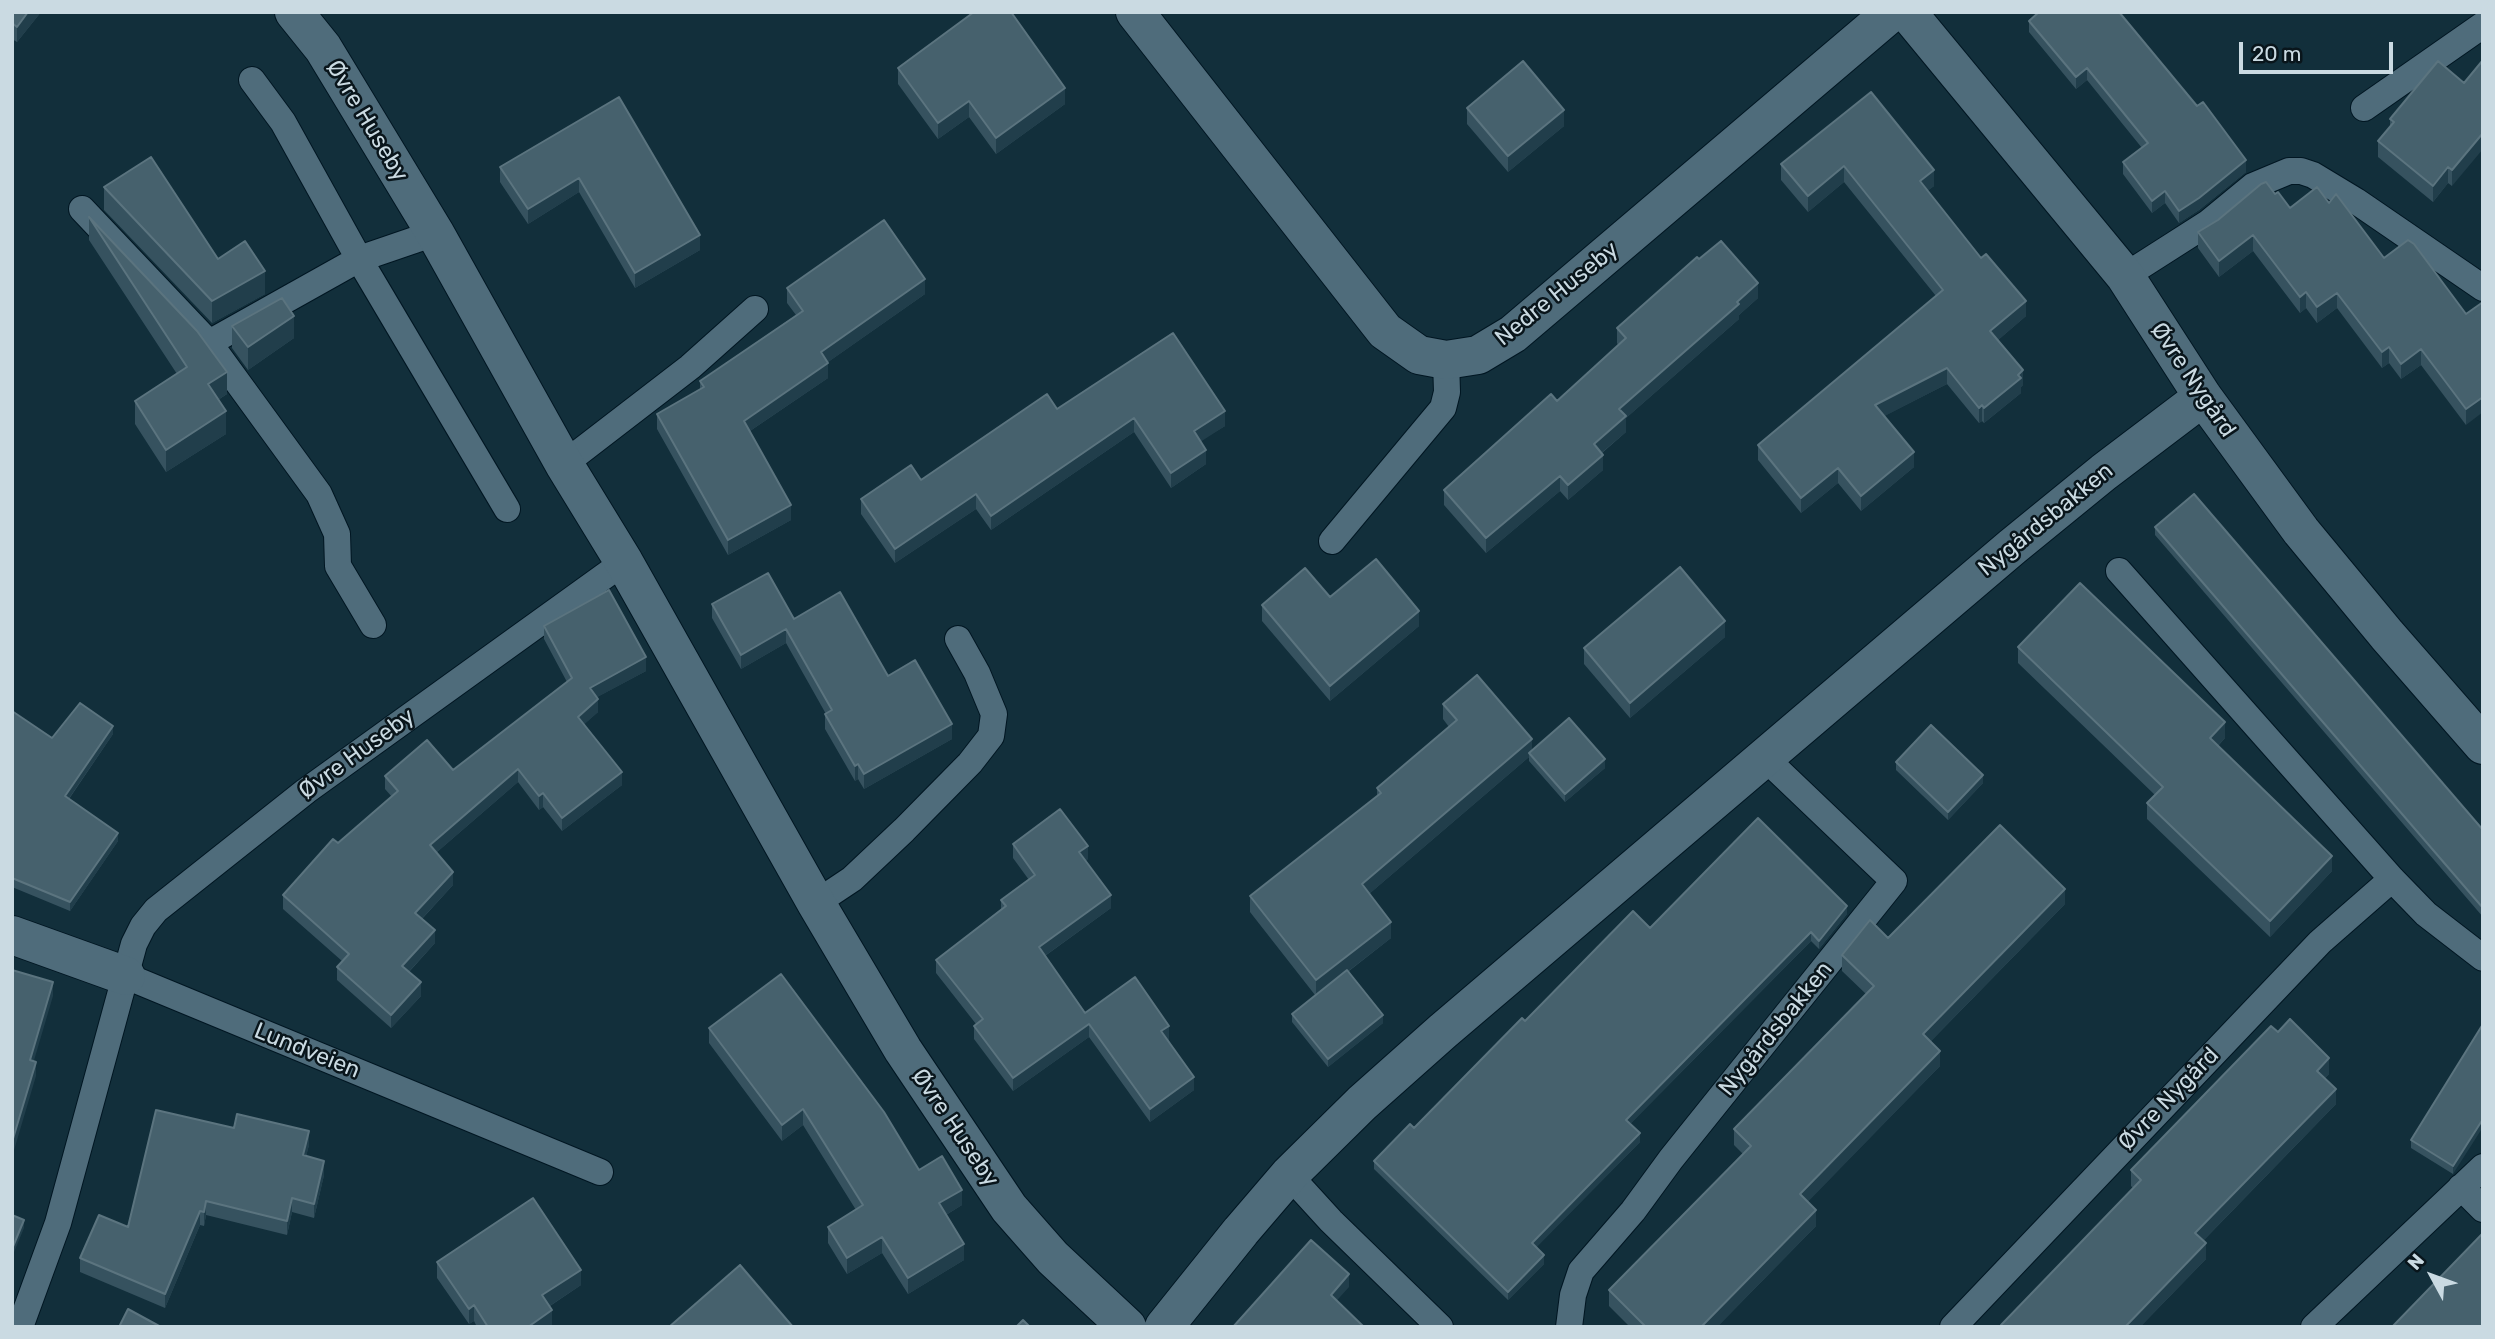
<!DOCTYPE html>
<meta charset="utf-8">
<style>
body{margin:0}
#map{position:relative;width:2495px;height:1339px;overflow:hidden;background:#122f3b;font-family:Rubik,sans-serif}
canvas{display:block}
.frame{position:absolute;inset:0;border:14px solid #cadae2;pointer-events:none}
.north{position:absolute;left:2397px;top:1241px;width:70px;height:70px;-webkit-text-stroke:5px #09151b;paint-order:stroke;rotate:311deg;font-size:19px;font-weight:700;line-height:28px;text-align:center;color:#cadae2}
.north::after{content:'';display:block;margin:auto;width:24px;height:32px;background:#cadae2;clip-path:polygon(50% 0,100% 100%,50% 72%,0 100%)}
.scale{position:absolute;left:2239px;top:42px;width:154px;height:32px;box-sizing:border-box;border:4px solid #cadae2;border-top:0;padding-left:9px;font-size:21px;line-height:24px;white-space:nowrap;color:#cadae2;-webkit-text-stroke:5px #09151b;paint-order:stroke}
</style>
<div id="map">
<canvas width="2495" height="1339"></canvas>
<div class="frame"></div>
<div class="north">N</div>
<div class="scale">20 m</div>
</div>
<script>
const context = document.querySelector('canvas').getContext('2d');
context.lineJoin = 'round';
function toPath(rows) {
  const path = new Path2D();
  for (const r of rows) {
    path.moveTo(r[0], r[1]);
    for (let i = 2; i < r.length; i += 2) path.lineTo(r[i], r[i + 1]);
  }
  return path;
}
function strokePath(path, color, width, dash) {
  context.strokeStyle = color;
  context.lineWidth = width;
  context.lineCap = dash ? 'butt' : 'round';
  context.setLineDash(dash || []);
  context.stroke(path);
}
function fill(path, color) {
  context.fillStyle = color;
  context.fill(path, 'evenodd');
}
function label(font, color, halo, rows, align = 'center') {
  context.font = font + ' Rubik,sans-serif';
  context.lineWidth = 5;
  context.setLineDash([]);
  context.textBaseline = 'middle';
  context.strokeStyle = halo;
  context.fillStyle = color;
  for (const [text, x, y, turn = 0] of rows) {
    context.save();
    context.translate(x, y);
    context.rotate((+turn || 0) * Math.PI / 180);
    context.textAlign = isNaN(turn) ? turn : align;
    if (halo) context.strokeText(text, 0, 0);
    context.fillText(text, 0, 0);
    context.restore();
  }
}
const service = toPath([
 [252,80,283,122,359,259,507,509],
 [2364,108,2483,25],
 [82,209,209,343,319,494,337,534,338,566,373,625],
 [2125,276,2208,223,2253,186,2289,171,2301,171,2313,175,2356,201,2483,288],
 [209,343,359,259,435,233],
 [564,464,690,367,755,309],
 [1332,541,1443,408,1447,392,1446,360],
 [2119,571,2392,879,2426,914,2483,958],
 [816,903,852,879,904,830,970,763,991,736,994,714,977,673,958,639],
 [126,976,600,1172],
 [1289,1175,1331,1221,1440,1327],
 [2461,1187,2483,1209],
 [20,1327,58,1223,134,944,143,926,156,910,306,791,624,562],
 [1569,1327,1573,1295,1581,1271,1633,1211,1671,1159,1894,881,1765,758],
 [1953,1327,2320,942,2392,879],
 [2314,1327,2483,1167]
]);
const minor = toPath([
 [294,12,323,48,435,233,564,464,624,562,816,903,903,1050,1009,1208,1053,1258,1127,1327],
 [1135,12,1385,331,1419,355,1446,360,1478,355,1513,334,1892,12],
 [1907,12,2125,276,2203,397,2301,531,2387,635,2483,745],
 [12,935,126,976],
 [1164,1327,1241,1231,1289,1175,1362,1103,1443,1031,2012,547,2104,472,2203,397]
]);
const wall = toPath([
 [12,12,41,12,17,42,12,39],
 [2029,21,2246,172,2199,210,2179,223,2165,203,2152,213,2123,174,2123,162,2142,148,2087,80,2076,89,2029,32],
 [898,68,1065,104,996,154,969,117,938,139,898,84],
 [2464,83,2452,186,2448,183,2433,202,2378,157,2378,141,2390,127,2390,119],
 [1871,92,1934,186,1927,191,2026,316,1998,340,2023,385,2021,387,2021,393,1984,423,1982,421,1979,423,1947,384,1884,416,1914,467,1861,511,1838,483,1801,513,1758,460,1758,445,1936,296,1844,182,1808,212,1781,180,1781,164],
 [619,97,700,250,635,288,579,192,528,224,500,182,500,167],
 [1467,108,1564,126,1508,172,1467,124],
 [104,187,218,259,265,294,212,323,104,210],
 [2275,194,2290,208,2329,203,2384,258,2466,314,2466,425,2421,365,2401,379,2389,363,2382,368,2337,308,2317,323,2306,308,2300,313,2253,251,2219,277,2198,248,2198,232],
 [89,217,227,394,218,400,226,434,166,472,135,424,135,401,177,374,89,240],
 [1699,259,1758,298,1739,315,1739,319,1626,418,1626,432,1602,453,1603,470,1568,500,1560,491,1486,553,1444,505,1444,490,1557,401,1618,345,1617,343,1617,328],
 [787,288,925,294,828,362,828,378,750,431,791,520,728,555,657,429,657,414,700,389,700,381,796,315,787,303],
 [232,326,294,338,248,370,232,348],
 [1057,409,1225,426,1200,441,1206,464,1171,488,1134,432,991,530,976,509,895,563,861,514,861,499,921,480],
 [2155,527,2483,830,2483,917,2155,535],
 [1330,597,1419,626,1330,701,1262,621,1262,605],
 [712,604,794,619,888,676,952,739,864,789,858,779,855,781,825,729,825,714,826,714,786,643,741,669,712,618],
 [544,626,646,671,597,697,598,712,584,724,622,785,562,831,543,807,539,810,518,782,437,852,453,885,422,919,435,943,409,972,421,996,391,1028,337,980,337,967,342,961,283,909,283,895,338,843,392,797,385,789,385,776,453,770,567,682,544,639],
 [1725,637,1630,718,1584,664,1584,648],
 [2018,647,2225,738,2218,746,2332,871,2270,937,2147,819,2147,803,2155,795,2018,663],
 [1443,704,1532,750,1605,768,1565,802,1529,761,1529,757,1369,894,1391,938,1349,971,1383,1023,1328,1067,1292,1022,1292,1014,1315,995,1250,912,1250,896,1377,797,1377,788,1449,727,1443,719],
 [12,711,52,738,113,734,69,799,118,841,70,911,12,887],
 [1896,762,1983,783,1948,820,1896,770],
 [1013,844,1088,859,1086,860,1111,908,1045,956,1085,1013,1169,1039,1168,1040,1194,1090,1150,1122,1089,1037,1013,1091,974,1039,974,1026,976,1024,936,973,936,960,1001,909,1001,900,1029,880,1013,858],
 [2065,904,1931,1041,1940,1066,1808,1201,1816,1226,1717,1327,1630,1327,1609,1306,1609,1290,1743,1154,1734,1145,1734,1129,1866,994,1842,971,1842,955,1888,938],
 [1847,914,1819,949,1811,941,1630,1124,1640,1142,1536,1247,1544,1264,1508,1300,1374,1169,1374,1161,1414,1128,1525,1021],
 [2483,1024,2453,1174,2411,1148,2411,1140],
 [709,1028,919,1170,962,1205,946,1215,964,1260,908,1294,882,1253,847,1274,828,1243,828,1227,856,1210,803,1125,782,1141,709,1043],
 [2278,1032,2329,1074,2325,1078,2336,1104,2203,1241,2206,1259,2140,1327,2001,1327,2001,1325,2133,1188,2131,1186,2131,1170],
 [309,1145,306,1156,324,1175,314,1218,292,1212,287,1235,206,1215,204,1226,200,1225,165,1308,80,1272,80,1258],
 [437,1262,581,1285,550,1306,552,1326,551,1327,477,1327,474,1321,469,1324,437,1278]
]);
const shadedWall = toPath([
 [28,12,41,12,17,42,17,27],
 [2087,68,2087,80,2076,89,2076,77],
 [1065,88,1065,104,996,154,996,138],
 [969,101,969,117,938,139,938,123],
 [1564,110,1564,126,1508,172,1508,156],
 [2483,133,2483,149,2452,186,2452,170],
 [2246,160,2246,172,2199,210,2179,223,2179,211],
 [1844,166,1844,182,1808,212,1808,196],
 [2448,167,2448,183,2433,202,2433,186],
 [1934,170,1934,186,1920,197,1920,181],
 [579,178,579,192,528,224,528,209],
 [2165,191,2165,203,2152,213,2152,201],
 [700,235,700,250,635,288,635,273],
 [2253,235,2253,251,2219,277,2219,261],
 [265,271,265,294,212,323,212,301],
 [925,279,925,294,821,367,821,352],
 [1758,283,1758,298,1739,315,1739,319,1626,418,1626,432,1594,459,1594,444,1619,409],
 [2306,292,2306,308,2300,313,2300,297],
 [2337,293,2337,308,2317,323,2317,307],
 [2026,301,2026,316,1990,347,1990,331],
 [294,316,294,338,248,370,248,347],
 [2389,347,2389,363,2382,368,2382,352],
 [2421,349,2421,365,2401,379,2401,364],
 [828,363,828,378,744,435,744,421],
 [1947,368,1947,384,1875,421,1875,405],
 [2023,370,2023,385,2021,387,2021,393,1984,423,1984,408],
 [227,372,227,394,208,406,208,384],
 [2483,397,2483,412,2466,425,2466,409],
 [1982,405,1982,421,1979,423,1979,408],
 [226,411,226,434,166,472,166,450],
 [1225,411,1225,426,1194,446,1194,431],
 [1134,418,1134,432,991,530,991,516],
 [1206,450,1206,464,1171,488,1171,473],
 [1914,452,1914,467,1861,511,1861,496],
 [1603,455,1603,470,1568,500,1568,485],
 [1838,468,1838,483,1801,513,1801,498],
 [1560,476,1560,491,1486,553,1486,538],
 [976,494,976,509,895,563,895,549],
 [791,505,791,520,728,555,728,540],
 [1419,611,1419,626,1330,701,1330,686],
 [1725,621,1725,637,1630,718,1630,703],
 [786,629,786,643,741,669,741,655],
 [646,657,646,671,590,701,590,688],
 [598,699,598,712,578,730,578,717],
 [2225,722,2225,738,2210,754,2210,738],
 [952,724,952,739,864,789,864,774],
 [113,726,113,734,65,804,65,796],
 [1532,739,1532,755,1529,753,1529,757,1362,900,1362,884],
 [1605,759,1605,768,1565,802,1565,794],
 [858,764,858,779,855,781,855,766],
 [518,769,518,782,430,858,430,845],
 [622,772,622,785,562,831,562,818],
 [1983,775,1983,783,1948,820,1948,812],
 [543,793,543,807,539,810,539,796],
 [118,833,118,841,70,911,70,902],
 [1088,846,1088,859,1079,865,1079,852],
 [2332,856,2332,871,2270,937,2270,921],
 [453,872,453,885,415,926,415,913],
 [2065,889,2065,904,1923,1049,1923,1034],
 [1111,895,1111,908,1039,960,1039,947],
 [1847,906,1847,914,1819,949,1819,941],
 [1391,922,1391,938,1316,996,1316,980],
 [435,930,435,943,402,979,402,966],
 [1811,932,1811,941,1626,1128,1626,1120],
 [53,982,53,996,30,1074,30,1060],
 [421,982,421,996,391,1028,391,1015],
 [1383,1015,1383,1023,1328,1067,1328,1059],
 [1089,1024,1089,1037,1013,1091,1013,1078],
 [1169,1026,1169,1039,1161,1044,1161,1031],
 [1940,1051,1940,1066,1800,1210,1800,1194],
 [2329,1058,2329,1074,2317,1086,2317,1071],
 [36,1062,36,1076,12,1157,12,1142],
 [1194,1077,1194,1090,1150,1122,1150,1109],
 [2336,1089,2336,1104,2195,1249,2195,1233],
 [803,1109,803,1125,782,1141,782,1125],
 [2483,1119,2483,1127,2453,1174,2453,1166],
 [309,1131,309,1145,303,1169,303,1155],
 [1640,1133,1640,1142,1532,1252,1532,1243],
 [324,1161,324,1175,314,1218,314,1204],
 [962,1190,962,1205,939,1219,939,1203],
 [292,1198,292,1212,287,1235,287,1221],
 [206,1201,206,1215,204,1226,204,1212],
 [1816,1210,1816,1226,1717,1327,1701,1327],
 [200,1211,200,1225,165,1308,165,1294],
 [24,1220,24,1228,12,1257,12,1249],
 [882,1237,882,1253,847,1274,847,1258],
 [2206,1243,2206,1259,2140,1327,2125,1327],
 [964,1244,964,1260,908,1294,908,1278],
 [1544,1255,1544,1264,1508,1300,1508,1292],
 [581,1270,581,1285,542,1311,542,1295],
 [1349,1274,1349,1287,1331,1307,1331,1295],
 [474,1305,474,1321,469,1324,469,1309],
 [552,1310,552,1326,528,1327]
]);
const building = toPath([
 [12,12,28,12,17,27,12,23,12,12],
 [974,12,1011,12,1065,88,996,138,969,101,938,123,898,68,974,12],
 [2039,12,2119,12,2197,106,2203,102,2246,160,2199,198,2179,211,2165,191,2152,201,2123,162,2148,143,2087,68,2076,77,2029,21,2039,12],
 [2483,60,2483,133,2452,170,2448,167,2433,186,2378,141,2394,122,2390,119,2438,61,2464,83,2483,60],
 [1523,61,1564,110,1508,156,1467,108,1523,61],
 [1871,92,1934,170,1920,181,1981,258,1986,254,2026,301,1990,331,2023,370,2018,375,2021,378,1984,408,1982,405,1979,408,1947,368,1875,405,1914,452,1861,496,1838,468,1801,498,1758,445,1943,290,1844,166,1808,196,1781,164,1871,92],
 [619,97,700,235,635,273,579,178,528,209,500,167,619,97],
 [151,157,218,259,245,241,265,271,212,301,104,187,151,157],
 [2266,182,2275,194,2278,192,2290,208,2317,187,2329,203,2336,194,2384,258,2408,240,2414,244,2466,314,2483,302,2483,397,2466,409,2421,349,2401,364,2389,347,2382,352,2337,293,2317,307,2306,292,2300,297,2253,235,2219,261,2198,232,2218,220,2261,184,2266,182],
 [89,217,197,331,227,372,208,384,226,411,166,450,135,401,187,367,89,217],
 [884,220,925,279,821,352,828,363,744,421,791,505,728,540,657,414,704,387,700,381,803,311,787,288,884,220],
 [1721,241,1758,283,1737,302,1739,304,1619,409,1626,416,1594,444,1603,455,1568,485,1560,476,1486,538,1444,490,1551,394,1557,401,1626,338,1617,328,1697,257,1699,259,1721,241],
 [282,298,294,316,248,347,232,326,282,298],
 [1173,333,1225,411,1194,431,1206,450,1171,473,1134,418,991,516,976,494,895,549,861,499,911,465,921,480,1047,394,1057,409,1173,333],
 [2194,494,2483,830,2483,908,2155,527,2194,494],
 [1376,559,1419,611,1330,686,1262,605,1305,568,1330,597,1376,559],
 [1680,567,1725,621,1630,703,1584,648,1680,567],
 [768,573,794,619,840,592,888,676,915,660,952,724,864,774,858,764,855,766,825,714,832,710,786,629,741,655,712,604,768,573],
 [2080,583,2225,722,2210,738,2332,856,2270,921,2147,803,2163,787,2018,647,2080,583],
 [609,590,646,657,590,688,598,699,578,717,622,772,562,818,543,793,539,796,518,769,430,845,453,872,415,913,435,930,402,966,421,982,391,1015,337,967,349,954,283,895,333,839,338,843,398,791,385,776,427,740,453,770,572,678,544,626,609,590],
 [1477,675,1532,739,1362,884,1391,922,1316,980,1250,896,1381,793,1377,788,1457,720,1443,704,1477,675],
 [80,703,113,726,65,796,118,833,70,902,12,878,12,711,52,738,80,703],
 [1569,718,1605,759,1565,794,1529,753,1569,718],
 [1931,725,1983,775,1948,812,1896,762,1931,725],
 [1060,809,1088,846,1079,852,1111,895,1039,947,1085,1013,1135,977,1169,1026,1161,1031,1194,1077,1150,1109,1089,1024,1013,1078,974,1026,983,1019,936,960,1006,906,1001,900,1035,875,1013,844,1060,809],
 [1758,818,1847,906,1819,941,1811,932,1626,1120,1640,1133,1532,1243,1544,1255,1508,1292,1374,1161,1410,1124,1414,1128,1522,1018,1525,1021,1633,911,1650,928,1758,818],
 [2000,825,2065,889,1923,1034,1940,1051,1800,1194,1816,1210,1701,1327,1646,1327,1609,1290,1751,1146,1734,1129,1874,986,1842,955,1870,920,1888,938,2000,825],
 [12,970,53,982,30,1060,36,1062,12,1142,12,970],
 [1347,970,1383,1015,1328,1059,1292,1014,1347,970],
 [781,974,884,1112,919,1170,942,1156,962,1190,939,1203,964,1244,908,1278,882,1237,847,1258,828,1227,863,1205,803,1109,782,1125,709,1028,781,974],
 [2290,1019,2329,1058,2317,1071,2336,1089,2195,1233,2206,1243,2125,1327,2003,1327,2001,1325,2141,1180,2131,1170,2271,1026,2278,1032,2290,1019],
 [2483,1024,2483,1119,2453,1166,2411,1140,2483,1024],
 [156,1110,234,1128,237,1114,309,1131,303,1155,324,1161,314,1204,292,1198,287,1221,206,1201,204,1212,200,1211,165,1294,80,1258,99,1215,128,1227,156,1110],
 [533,1198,581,1270,542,1295,552,1310,528,1327,488,1327,474,1305,469,1309,437,1262,533,1198],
 [12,1215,24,1220,12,1249,12,1215],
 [2483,1233,2483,1327,2392,1327,2483,1233],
 [1311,1240,1349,1274,1331,1295,1364,1327,1233,1327,1311,1240],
 [740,1265,793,1327,669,1327,740,1265],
 [128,1309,161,1327,119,1327,128,1309],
 [1023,1320,1030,1327,1016,1327,1023,1320]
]);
const streetNames = [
 ["Øvre Huseby",367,121,59],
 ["Nedre Huseby",1557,294,-39],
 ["Øvre Nygård",2193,380,56],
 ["Nygårdsbakken",2046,520,-39],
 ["Øvre Huseby",357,754,-36],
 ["Nygårdsbakken",1776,1029,-51],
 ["Lundveien",307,1051,22],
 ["Øvre Nygård",2169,1099,-46],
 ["Øvre Huseby",955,1128,56]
];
strokePath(service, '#001622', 28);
strokePath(minor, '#001622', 40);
strokePath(service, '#4f6c7b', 26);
strokePath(minor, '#4f6c7b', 38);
fill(wall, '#36525f');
fill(shadedWall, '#213e4b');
fill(building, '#46616d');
strokePath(building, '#5b747f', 2);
label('23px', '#cadae2', '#09151b', streetNames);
</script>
